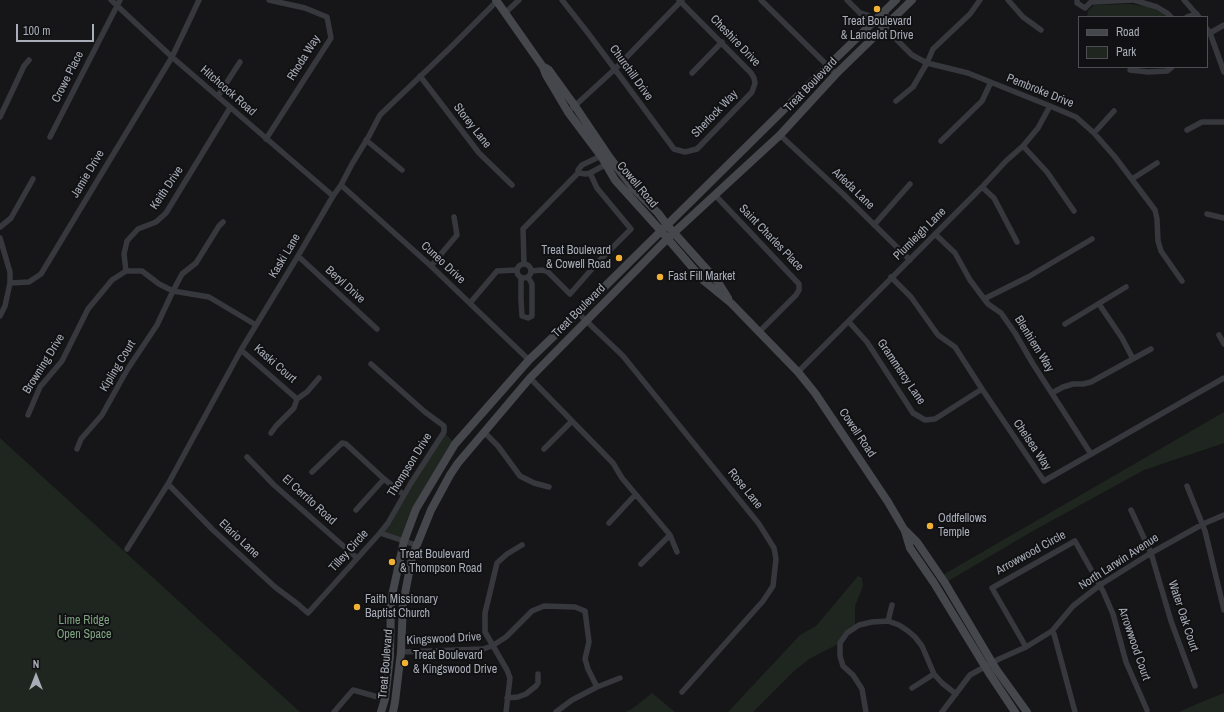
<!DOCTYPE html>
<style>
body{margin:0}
#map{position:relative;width:1224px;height:712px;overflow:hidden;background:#161618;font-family:"Archivo Narrow",sans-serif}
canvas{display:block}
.legend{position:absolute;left:1078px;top:16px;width:130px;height:52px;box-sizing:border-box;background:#111113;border:1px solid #4d4f55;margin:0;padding:5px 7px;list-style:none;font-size:12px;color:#a8adb8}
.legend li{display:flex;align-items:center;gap:8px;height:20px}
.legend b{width:20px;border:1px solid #4d4f55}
.north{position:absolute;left:16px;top:656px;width:40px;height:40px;-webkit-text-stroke:3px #111113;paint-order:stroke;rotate:0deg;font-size:11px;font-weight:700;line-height:16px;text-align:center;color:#a8adb8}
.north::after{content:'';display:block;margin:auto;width:14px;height:18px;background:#a8adb8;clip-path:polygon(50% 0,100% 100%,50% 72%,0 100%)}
.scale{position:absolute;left:16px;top:24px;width:78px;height:18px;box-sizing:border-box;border:2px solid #a8adb8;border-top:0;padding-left:5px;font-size:12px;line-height:14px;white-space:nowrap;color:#a8adb8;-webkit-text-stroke:3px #111113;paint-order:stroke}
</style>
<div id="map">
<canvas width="1224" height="712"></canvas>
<ul class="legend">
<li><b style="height:5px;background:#45474d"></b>Road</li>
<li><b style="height:11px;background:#1e261f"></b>Park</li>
</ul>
<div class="north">N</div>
<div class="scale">100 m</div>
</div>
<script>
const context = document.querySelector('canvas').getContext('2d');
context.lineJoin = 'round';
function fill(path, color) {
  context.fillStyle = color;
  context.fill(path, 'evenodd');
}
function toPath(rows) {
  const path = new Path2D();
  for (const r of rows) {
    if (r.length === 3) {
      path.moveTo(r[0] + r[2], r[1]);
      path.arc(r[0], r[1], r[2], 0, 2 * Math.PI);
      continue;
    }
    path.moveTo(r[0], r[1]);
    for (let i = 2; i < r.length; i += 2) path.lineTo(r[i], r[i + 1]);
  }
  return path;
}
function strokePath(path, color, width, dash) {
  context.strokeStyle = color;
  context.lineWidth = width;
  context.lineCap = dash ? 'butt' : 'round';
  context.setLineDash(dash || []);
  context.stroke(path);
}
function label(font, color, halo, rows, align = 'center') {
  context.font = font + ' "Archivo Narrow",sans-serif';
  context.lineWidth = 4;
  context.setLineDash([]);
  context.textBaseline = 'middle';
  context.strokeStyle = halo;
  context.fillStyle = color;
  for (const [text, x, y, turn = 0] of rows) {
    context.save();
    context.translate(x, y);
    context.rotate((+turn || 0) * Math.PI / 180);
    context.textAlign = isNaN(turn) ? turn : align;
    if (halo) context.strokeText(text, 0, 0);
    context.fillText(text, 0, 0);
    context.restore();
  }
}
const green = toPath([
 [1130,4,1149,7,1163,13,1167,17,1087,17,1088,11,1094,5],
 [1224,412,1224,443,1144,470,1031,532,945,583,941,576],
 [444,432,455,444,416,509,404,541,380,533],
 [0,438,125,552,300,712,0,712],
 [858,576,862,578,863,586,855,606,855,628,840,643,809,659,793,672,753,712,728,712,800,635,816,626],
 [652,693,675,712,625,712,632,709],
 [1224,693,1224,712,1179,712,1204,701]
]);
const street = toPath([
 [111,0,172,57,333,196],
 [562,0,588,33,674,149,685,152,697,149,752,92,755,83,754,78,751,73,679,0],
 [761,0,836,74],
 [847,0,860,13,863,18,871,25],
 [1008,0,1023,17,1041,30],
 [1077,0,1077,3,1085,8,1091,2,1133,0],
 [1134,0,1157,7,1167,13,1171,17],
 [1184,0,1199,17],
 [505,13,519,0],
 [860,13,867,15,877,20],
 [886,14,883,18,883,26,912,55,927,63,968,73,1050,106,1076,117,1094,133,1115,157,1155,210,1157,219,1158,241,1161,251,1182,281],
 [1187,17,1197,14],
 [1207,29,1210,33,1224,72],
 [1210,33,1224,25],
 [1130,70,1148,72,1167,71,1172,67],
 [692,73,722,42],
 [420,76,479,153,512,185],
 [218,96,240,62],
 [896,101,913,87,927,63,933,49,970,14,980,0],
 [568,112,615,69,682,0],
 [0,117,24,66,29,60],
 [1187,130,1202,122,1224,122],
 [1094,133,1114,111],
 [780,135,843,194,910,260],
 [50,137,120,0],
 [266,139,331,38,327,17,305,8,269,0],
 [366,140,402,170],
 [941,141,982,101,991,82],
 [1023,146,1047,172,1074,211],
 [590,173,605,165,607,162],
 [1132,179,1157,163],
 [341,185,431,266,529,360],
 [982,187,994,198,1017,242],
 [715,195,799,284,799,290,796,295,759,332],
 [1207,214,1224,218],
 [874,225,910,184],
 [0,227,11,218,33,179],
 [935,234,955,253,970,280,988,304,1001,313,1015,333,1033,364,1091,454],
 [0,238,10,272,10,283,5,306,0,316],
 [298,256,377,329],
 [524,271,7],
 [524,264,523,229,578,173,578,170,582,165,601,156,603,156],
 [431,266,457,235,454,217],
 [126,271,124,254,127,241,138,229,156,222,166,213,230,108],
 [532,271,542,270,548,272,570,294,598,262,631,229,597,188,590,173,586,174,578,173],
 [521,277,521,300,522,316,528,318,532,316,532,284,528,277],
 [891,277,911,297,938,335,955,347,982,389,1044,481,1224,378],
 [10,283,29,282,41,274,172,57,199,0],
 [984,299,1028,277,1092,239],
 [470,303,497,271,517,270],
 [1099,304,1122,338,1133,359],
 [578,313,623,356,759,524,774,548,776,559,773,586,763,601,682,692],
 [849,322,867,342,913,413,925,420,935,419,982,389],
 [1065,324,1126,287],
 [1219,335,1224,344],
 [241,350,297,399],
 [371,364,425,412,444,426,444,432,411,483,388,523,380,533],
 [798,372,982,187,1006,161,1023,146,1038,128,1050,106],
 [530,378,613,463,622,478,670,535,677,552],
 [1052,393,1063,387,1073,384,1083,384,1091,382,1151,349],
 [297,399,307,392,319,378],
 [28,415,40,387,62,361,88,309,112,280,126,271,142,271,159,284,173,291,209,297,256,325],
 [484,432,498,446,520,476,534,483,549,487],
 [271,433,276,426,294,408,297,399],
 [77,449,81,439,102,415,127,370,157,325,173,291,182,274,196,263,219,226,223,222],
 [544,449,572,421],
 [247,457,274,485,357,558],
 [312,472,342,443,346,444,384,479,404,495],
 [168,484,213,530,275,587,299,605],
 [1187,486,1205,531,1224,610],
 [356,510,384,479],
 [1131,510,1151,553,1171,621,1195,686],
 [609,523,635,495],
 [127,549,168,484,241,350,298,256,333,196,341,185,352,164,369,136,380,115,450,48,497,1],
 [641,564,670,535],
 [301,607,308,613,380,533,416,545],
 [888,621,892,605],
 [1052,631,1054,634,1075,712],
 [1026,647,992,588,1075,541,1103,591,1113,614,1126,662,1147,710],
 [401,652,483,649,492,646,506,637,532,611,544,606,575,607,585,611,589,642,585,659,588,669,597,687],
 [912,688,934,674],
 [507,698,518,697,526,694,536,686,538,683,538,674],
 [334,712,353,690,385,699],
 [506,712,510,678,507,670,485,632,485,613,497,563,507,554,522,545],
 [556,712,572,700,597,687,620,678],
 [866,712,862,689,853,675,843,666,840,656,840,643,847,633,859,625,872,622,888,621,899,625,908,631,915,637,922,646,934,674,942,683,956,694],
 [942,712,970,675,999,659,1026,647,1052,631,1073,606,1100,585,1151,553,1203,524,1224,515]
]);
const secondary = toPath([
 [496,0,543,67,546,75,568,112,601,156,615,180,661,231,704,281,731,303,798,372,815,393,888,502,905,531,910,548,934,583,989,673,1015,712],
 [544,67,549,70,575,106,610,158,633,188,658,213,667,225,718,282,728,298],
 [906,531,917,542,945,583,996,669,1027,712],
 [381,712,385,699,390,656,391,600,404,541,416,509,455,444,529,360,578,313,828,66,896,0],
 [393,712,395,702,401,652,403,604,412,557,431,510,450,475,458,463,530,378,667,239,780,135,836,74,912,0]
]);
const markers = [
 [877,9,4,"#f2b134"],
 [619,258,4,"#f2b134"],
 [660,277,4,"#f2b134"],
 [930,526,4,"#f2b134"],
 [392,562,4,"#f2b134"],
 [357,607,4,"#f2b134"],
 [405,663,4,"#f2b134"]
];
const poiNames = [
 ["Treat Boulevard",877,22,"center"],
 ["& Lancelot Drive",877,36,"center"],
 ["Treat Boulevard",611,251,"right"],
 ["& Cowell Road",611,265,"right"],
 ["Fast Fill Market",668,277],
 ["Oddfellows",938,519],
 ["Temple",938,533],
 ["Treat Boulevard",400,555],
 ["& Thompson Road",400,569],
 ["Faith Missionary",365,600],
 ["Baptist Church",365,614],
 ["Treat Boulevard",413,656],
 ["& Kingswood Drive",413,670]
];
const streetNames = [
 ["Cheshire Drive",735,41,46],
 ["Rhoda Way",304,58,-58],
 ["Churchill Drive",631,73,54],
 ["Crowe Place",68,77,-63],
 ["Treat Boulevard",811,85,-46],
 ["Hitchcock Road",228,91,41],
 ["Pembroke Drive",1040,91,22],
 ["Sherlock Way",715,114,-46],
 ["Storey Lane",472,126,52],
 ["Jamie Drive",88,174,-59],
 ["Cowell Road",637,185,50],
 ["Keith Drive",167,188,-56],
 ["Arleda Lane",853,189,44],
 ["Plumleigh Lane",920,234,-45],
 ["Saint Charles Place",771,238,46],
 ["Kaski Lane",285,256,-59],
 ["Cuneo Drive",443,263,43],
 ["Beryl Drive",345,285,42],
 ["Treat Boulevard",579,311,-45],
 ["Blenhiem Way",1034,344,58],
 ["Browning Drive",44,364,-58],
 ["Kaski Court",275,364,41],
 ["Kipling Court",118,366,-59],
 ["Grammercy Lane",901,372,56],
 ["Cowell Road",857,433,56],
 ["Chelsea Way",1032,445,56],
 ["Thompson Drive",410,465,-58],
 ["Rose Lane",745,489,51],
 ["El Cerrito Road",309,500,42],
 ["Elario Lane",239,539,43],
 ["Tilley Circle",349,551,-48],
 ["Arrowwood Circle",1031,553,-29],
 ["North Larwin Avenue",1119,562,-33],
 ["Water Oak Court",1183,616,72],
 ["Kingswood Drive",444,639,-3],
 ["Arrowwood Court",1134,644,71],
 ["Treat Boulevard",386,664,-85]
];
const parkNames = [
 ["Lime Ridge",84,621],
 ["Open Space",84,635]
];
fill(green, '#1e261f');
strokePath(street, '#37383d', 5.5);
strokePath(secondary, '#45474d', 8);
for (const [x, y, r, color] of markers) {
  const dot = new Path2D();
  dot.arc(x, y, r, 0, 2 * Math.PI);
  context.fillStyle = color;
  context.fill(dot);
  strokePath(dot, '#111113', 1.5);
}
label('12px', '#a8adb8', '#111113', poiNames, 'left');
label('12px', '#a8adb8', '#111113', streetNames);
label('12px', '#7fa381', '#111113', parkNames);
</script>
